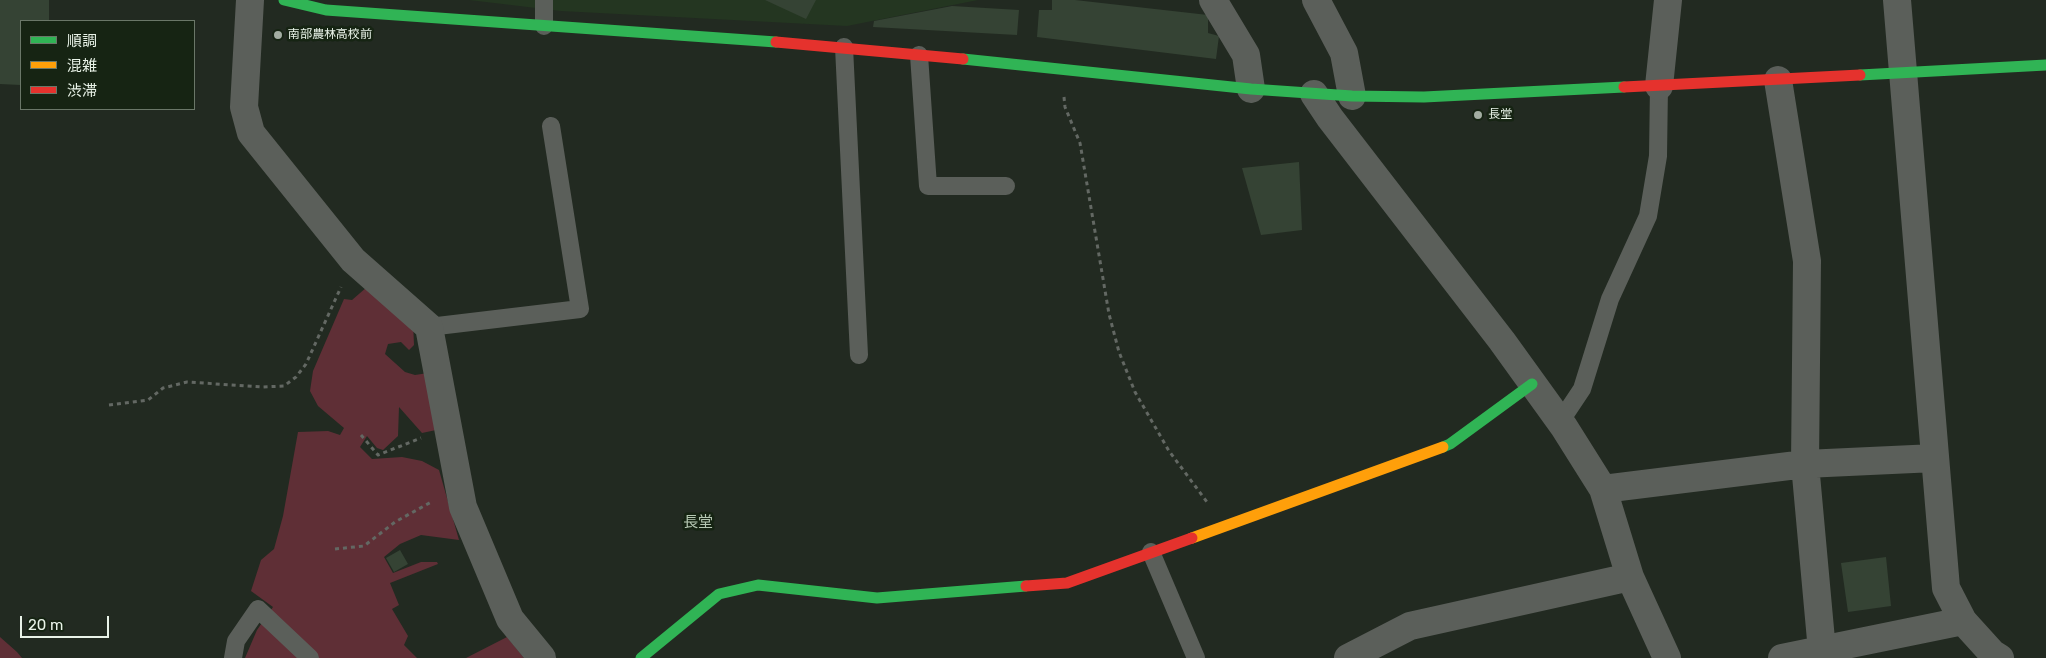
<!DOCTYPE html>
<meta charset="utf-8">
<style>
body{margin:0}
#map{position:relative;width:2046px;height:658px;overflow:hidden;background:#222a21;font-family:Rubik,"Noto Sans JP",sans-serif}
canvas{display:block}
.legend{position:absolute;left:20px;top:20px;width:175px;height:90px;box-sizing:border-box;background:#162413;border:1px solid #6a7768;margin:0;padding:6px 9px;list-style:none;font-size:15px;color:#e9f3e8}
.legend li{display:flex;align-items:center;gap:10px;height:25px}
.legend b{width:25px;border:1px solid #6a7768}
.scale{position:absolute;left:20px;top:616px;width:89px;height:22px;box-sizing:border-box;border:2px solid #e9f3e8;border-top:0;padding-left:6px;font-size:15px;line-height:18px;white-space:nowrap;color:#e9f3e8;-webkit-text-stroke:4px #162413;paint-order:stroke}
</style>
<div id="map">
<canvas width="2046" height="658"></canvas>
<ul class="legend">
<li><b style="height:6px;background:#30b455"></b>順調</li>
<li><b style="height:6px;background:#ff9f0a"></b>混雑</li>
<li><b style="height:6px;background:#e5322d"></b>渋滞</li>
</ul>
<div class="scale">20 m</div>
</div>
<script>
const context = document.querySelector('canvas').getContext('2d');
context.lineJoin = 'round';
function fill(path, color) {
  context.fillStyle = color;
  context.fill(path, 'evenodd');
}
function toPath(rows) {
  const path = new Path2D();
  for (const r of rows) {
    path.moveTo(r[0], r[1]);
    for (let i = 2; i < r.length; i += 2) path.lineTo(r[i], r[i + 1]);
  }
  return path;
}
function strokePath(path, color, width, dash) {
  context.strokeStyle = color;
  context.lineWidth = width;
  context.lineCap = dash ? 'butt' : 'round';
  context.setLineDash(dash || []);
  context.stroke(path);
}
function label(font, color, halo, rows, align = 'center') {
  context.font = font + ' Rubik,"Noto Sans JP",sans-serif';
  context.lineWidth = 5;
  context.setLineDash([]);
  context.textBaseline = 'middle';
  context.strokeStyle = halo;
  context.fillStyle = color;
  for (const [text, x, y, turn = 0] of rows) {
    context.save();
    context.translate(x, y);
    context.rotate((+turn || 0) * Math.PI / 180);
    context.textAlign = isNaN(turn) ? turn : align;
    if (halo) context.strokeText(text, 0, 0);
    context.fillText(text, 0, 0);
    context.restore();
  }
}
const built = toPath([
 [469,0,978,0,847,26,561,11]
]);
const green = toPath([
 [367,287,413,322,414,345,409,350,401,342,388,344,385,354,405,372,415,375,428,373,436,430,422,433,399,407,398,436,383,450,377,448,367,436,360,447,372,459,402,457,422,461,439,470,459,540,421,535,400,544,384,557,393,573,421,562,437,562,438,564,390,583,399,605,392,609,408,636,404,645,417,658,245,658,257,630,273,607,251,591,261,560,274,549,283,516,298,432,328,431,340,435,344,428,318,406,310,391,313,371,344,299,352,300],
 [0,637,17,652,22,658,0,658],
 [507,637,524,658,466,658]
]);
const building = toPath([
 [0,0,49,0,49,21,21,21,21,85,0,84],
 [765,0,816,0,806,19],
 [1052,0,1075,0,1208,15,1208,33,1219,36,1216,59,1037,37,1039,10,1052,10],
 [952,6,1019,10,1017,35,873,27,874,21],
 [1299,162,1302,230,1261,235,1242,168],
 [400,550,408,564,394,572,386,558],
 [1886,557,1891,606,1848,612,1841,563]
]);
const path = toPath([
 [1064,97,1065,107,1080,143,1109,314,1119,352,1135,392,1169,451,1207,502],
 [109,405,148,400,163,388,187,382,263,387,284,386,296,377,306,364,341,287],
 [361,435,378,455,421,438],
 [335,549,364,546,395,522,433,501]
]);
const lane = toPath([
 [544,26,544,0],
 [844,47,859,355],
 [919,55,928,186,1006,186],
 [429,327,580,309,551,126],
 [1560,422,1582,389,1610,299,1648,216,1658,156,1659,86],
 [1151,552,1196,658],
 [233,658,236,641,258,609,310,658]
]);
const street = toPath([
 [250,0,244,107,251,133,353,260,429,327,463,507,510,619,542,658],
 [1213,0,1246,55,1251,89],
 [1316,0,1344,53,1352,96],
 [1897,0,1946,588,1963,621,1992,653,2000,658],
 [1778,80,1807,261,1805,464,1822,651,1824,658],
 [1659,86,1668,0],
 [1314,94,1330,118,1502,341,1564,427,1603,489,1630,577,1667,658],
 [1603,489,1805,464,1935,458],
 [1348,658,1410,626,1630,577],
 [1782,658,1963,621]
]);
const fast = toPath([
 [284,0,326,10,776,42],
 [963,59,1251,89,1352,96,1424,97,1624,87],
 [1860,75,2046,65],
 [1443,447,1450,444,1532,384],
 [641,658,719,594,758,585,877,598,1026,586]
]);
const slow = toPath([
 [1192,538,1443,447]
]);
const jam = toPath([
 [776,42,963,59],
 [1624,87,1860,75],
 [1026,586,1067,583,1192,538]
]);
const markers = [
 [278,35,5,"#a3ada2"],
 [1478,115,5,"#a3ada2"]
];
const poiNames = [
 ["南部農林高校前",288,35],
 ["長堂",1488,115]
];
const quarterNames = [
 ["長堂",698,523]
];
fill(built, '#243621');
fill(green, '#5f2f36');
fill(building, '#354334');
strokePath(path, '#636863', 3, [4, 4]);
strokePath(lane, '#5b5f5a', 18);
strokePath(street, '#5b5f5a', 28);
strokePath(fast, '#30b455', 11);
strokePath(slow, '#ff9f0a', 11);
strokePath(jam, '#e5322d', 11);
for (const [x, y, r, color] of markers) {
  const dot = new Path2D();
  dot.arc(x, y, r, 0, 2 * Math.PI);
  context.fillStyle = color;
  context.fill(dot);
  strokePath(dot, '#162413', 2);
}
label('12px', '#e9f3e8', '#162413', poiNames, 'left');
label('15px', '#b5c7b2', '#162413', quarterNames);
</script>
